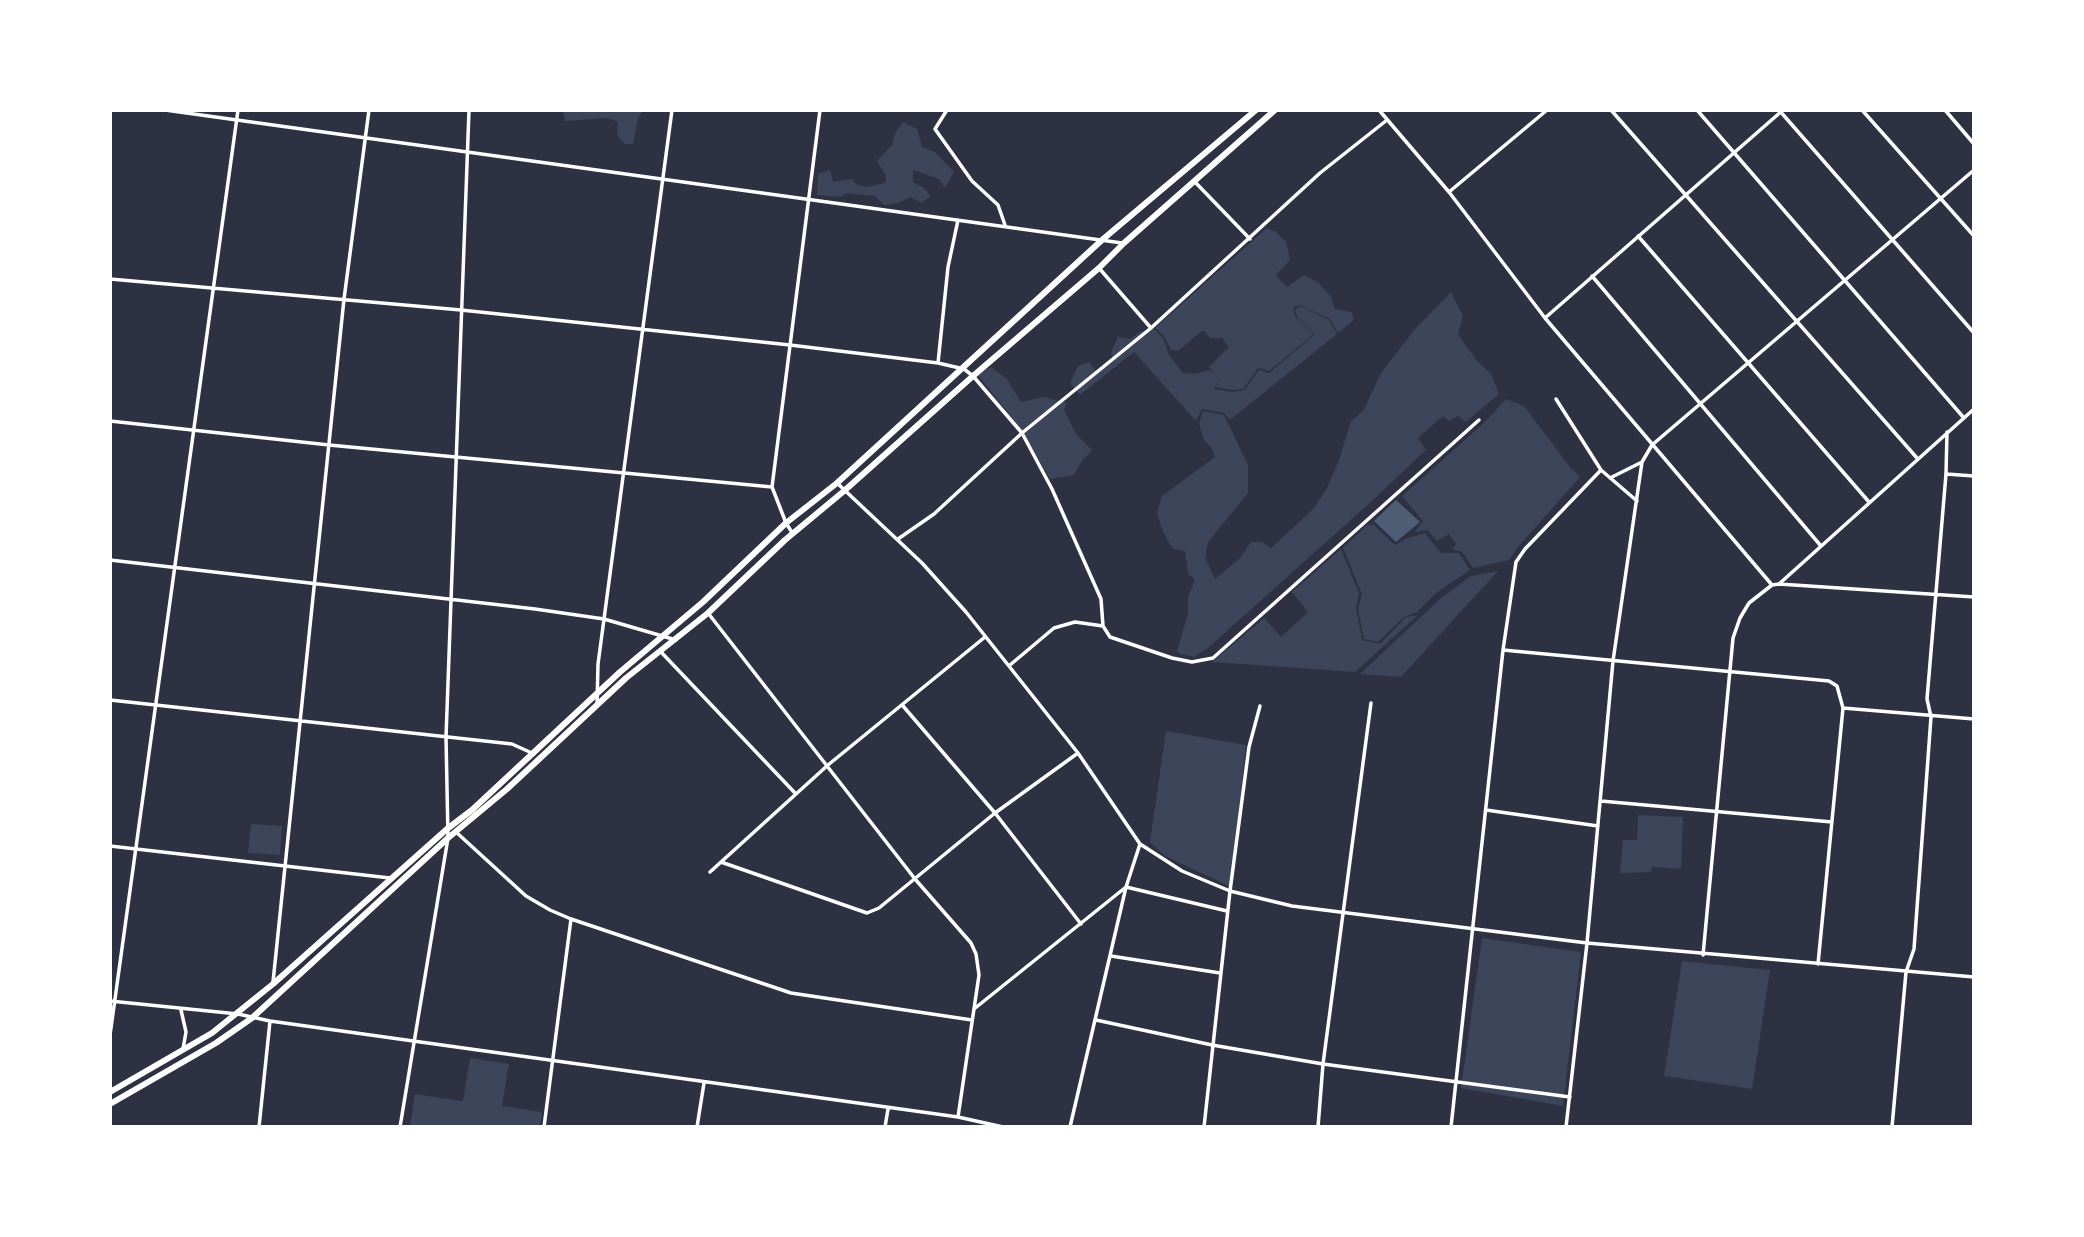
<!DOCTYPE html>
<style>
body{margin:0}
#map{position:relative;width:2084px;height:1237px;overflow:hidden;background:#2d3142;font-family:"Source Sans 3",sans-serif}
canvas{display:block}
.frame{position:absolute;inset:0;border:112px solid #fff;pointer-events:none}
</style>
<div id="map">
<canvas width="2084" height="1237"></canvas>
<div class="frame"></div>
</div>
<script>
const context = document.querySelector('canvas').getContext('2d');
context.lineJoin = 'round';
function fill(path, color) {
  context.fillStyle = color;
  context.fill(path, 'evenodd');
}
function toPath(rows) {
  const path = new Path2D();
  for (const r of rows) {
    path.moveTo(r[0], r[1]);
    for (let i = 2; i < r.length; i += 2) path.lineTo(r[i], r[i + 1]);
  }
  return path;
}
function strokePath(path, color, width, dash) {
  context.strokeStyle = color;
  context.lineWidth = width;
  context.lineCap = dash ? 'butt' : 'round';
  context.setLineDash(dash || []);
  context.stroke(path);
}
const green = toPath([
 [563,110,643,110,638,118,633,144,625,144,617,135,618,122,607,118,565,121],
 [903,122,917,129,922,147,935,152,954,172,945,188,939,179,913,170,913,182,924,188,931,196,921,203,910,197,899,203,884,205,875,196,846,193,841,197,817,195,818,174,830,170,833,182,852,179,856,184,867,187,885,183,886,176,877,161,892,145,895,133],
 [1267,228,1276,232,1286,242,1290,260,1276,275,1287,287,1304,275,1319,283,1331,297,1335,309,1352,312,1354,320,1338,333,1330,319,1300,305,1293,307,1295,316,1314,334,1269,371,1258,368,1243,389,1232,390,1216,387,1219,378,1214,389,1232,392,1244,390,1259,370,1269,373,1315,334,1298,318,1295,310,1301,306,1329,320,1337,334,1230,420,1224,413,1202,409,1196,421,1134,352,1080,395,1070,383,1078,366,1089,362,1097,372,1113,359,1111,352,1118,337,1131,339,1139,332,1154,329,1163,338,1169,355,1183,373,1195,374,1209,370,1216,375,1209,367,1229,347,1222,338,1210,338,1203,330,1178,351,1171,350,1164,336,1155,328],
 [1451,292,1463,316,1458,334,1477,361,1491,374,1499,394,1466,422,1458,416,1449,421,1443,416,1418,438,1426,450,1373,500,1208,648,1194,657,1180,654,1177,651,1188,614,1188,597,1195,580,1188,573,1185,551,1174,549,1169,543,1161,527,1157,512,1162,496,1215,457,1211,447,1204,440,1199,424,1203,411,1224,415,1248,465,1248,493,1208,542,1205,558,1215,579,1240,558,1251,542,1262,542,1271,548,1313,509,1326,490,1339,460,1351,421,1363,411,1381,373,1415,329],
 [991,367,1007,379,1021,402,1044,397,1067,403,1064,410,1076,434,1092,450,1082,461,1074,475,1050,479,1023,432,978,375],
 [1506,399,1524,406,1570,467,1580,477,1518,547,1509,560,1473,568,1462,552,1452,549,1456,544,1449,534,1437,541,1427,530,1415,532,1423,521,1402,496,1484,423],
 [1367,525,1374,525,1395,545,1405,539,1425,533,1441,553,1459,553,1470,570,1436,593,1417,612,1404,617,1378,642,1364,639,1358,609,1362,594,1343,548],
 [1341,549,1359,593,1356,608,1362,640,1380,644,1406,617,1418,615,1355,672,1212,662,1264,618,1281,637,1308,612,1292,592],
 [1498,571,1401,677,1360,674,1441,598,1471,576],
 [1166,731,1246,745,1231,887,1165,856,1150,842],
 [1638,815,1683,817,1681,869,1652,867,1651,872,1620,873,1623,840,1637,840],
 [251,824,282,826,280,855,248,853],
 [1482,938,1581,952,1563,1106,1461,1088],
 [1682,961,1770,970,1752,1089,1664,1076],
 [470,1058,509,1064,502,1106,542,1112,540,1127,410,1127,415,1094,463,1101]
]);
const water = toPath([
 [1396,500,1420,522,1396,542,1374,521]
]);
const minor = toPath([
 [165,110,1122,243],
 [947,110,935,129,972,181,998,205,1005,225],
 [1379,110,1449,192,1545,318,1772,585],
 [1611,110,1917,458],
 [1697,110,1964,418],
 [1779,110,1974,333],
 [1862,110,1974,236],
 [1945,110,1974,144],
 [1195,182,1250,239],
 [1449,192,1547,110],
 [1638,236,1869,502],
 [1099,268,1151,328],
 [1592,276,1821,546],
 [110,279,461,310,790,345,938,363,964,369,973,376,1022,433,1052,489,1101,599,1103,626,1110,637,1172,658,1192,662,1213,658,1479,420],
 [1545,318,1783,110],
 [938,363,948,267,958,220],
 [1556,399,1601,470,1637,501],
 [110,421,329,445,772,487],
 [1946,474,1974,476],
 [1610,478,1642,462],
 [837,483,922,563,966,612,1078,753,1140,844,1182,871,1230,891,1292,906,1587,943,1974,977],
 [793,534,786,523,772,487,820,110],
 [898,539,934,514,1022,433,1151,328,1320,173,1387,120],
 [110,560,535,609,604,619,676,640],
 [1779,584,1974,597],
 [708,613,915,879,971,943,976,954,979,975,958,1117],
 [1503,650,1829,681,1837,686,1843,708,1818,964],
 [661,652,795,793],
 [1010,665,1054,628,1075,622,1103,626],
 [110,700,512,744,534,754],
 [597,705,598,664,672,110],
 [903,706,995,813,1081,924],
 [1843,708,1974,719],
 [1601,801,1832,822],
 [1486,810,1598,826],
 [456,832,526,896,550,910,571,919,791,993,972,1020],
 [110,846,390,878],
 [721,862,867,913,879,908,995,813,1078,753],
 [710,872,828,765,985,637],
 [1703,955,1733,638,1740,618,1749,603,1772,585,1779,584,1974,409],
 [1111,956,1220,973],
 [273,982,344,299,369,110],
 [110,1001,238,1014,270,1021,958,1117,1003,1127],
 [974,1009,1126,887,1227,911],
 [181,1010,186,1032,183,1049],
 [1096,1020,1212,1045,1323,1064,1570,1097],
 [110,1035,238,110],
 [259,1127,270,1021],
 [400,1127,448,838,446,737,469,110],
 [544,1127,571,919],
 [697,1127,704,1083],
 [885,1127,888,1109],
 [1070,1127,1126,887,1140,844],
 [1204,1127,1230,891,1249,747,1260,706],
 [1318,1127,1323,1064,1371,703],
 [1451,1127,1503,650,1516,562,1525,549,1601,470],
 [1566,1127,1587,943,1613,661,1642,462,1652,445,1974,170],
 [1892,1127,1906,972,1914,949,1931,717,1927,699,1946,474,1947,432]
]);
const primary = toPath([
 [110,1092,212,1033,273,984,447,829,472,810,620,672,703,602,786,523,837,483,1102,240,1256,110],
 [110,1104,216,1043,252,1018,448,838,507,789,626,678,708,613,785,540,844,491,973,376,1099,268,1124,243,1275,110]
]);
fill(green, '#3c4559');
fill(water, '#4f5d75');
strokePath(minor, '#fff', 3.5);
strokePath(primary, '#fff', 6);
</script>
